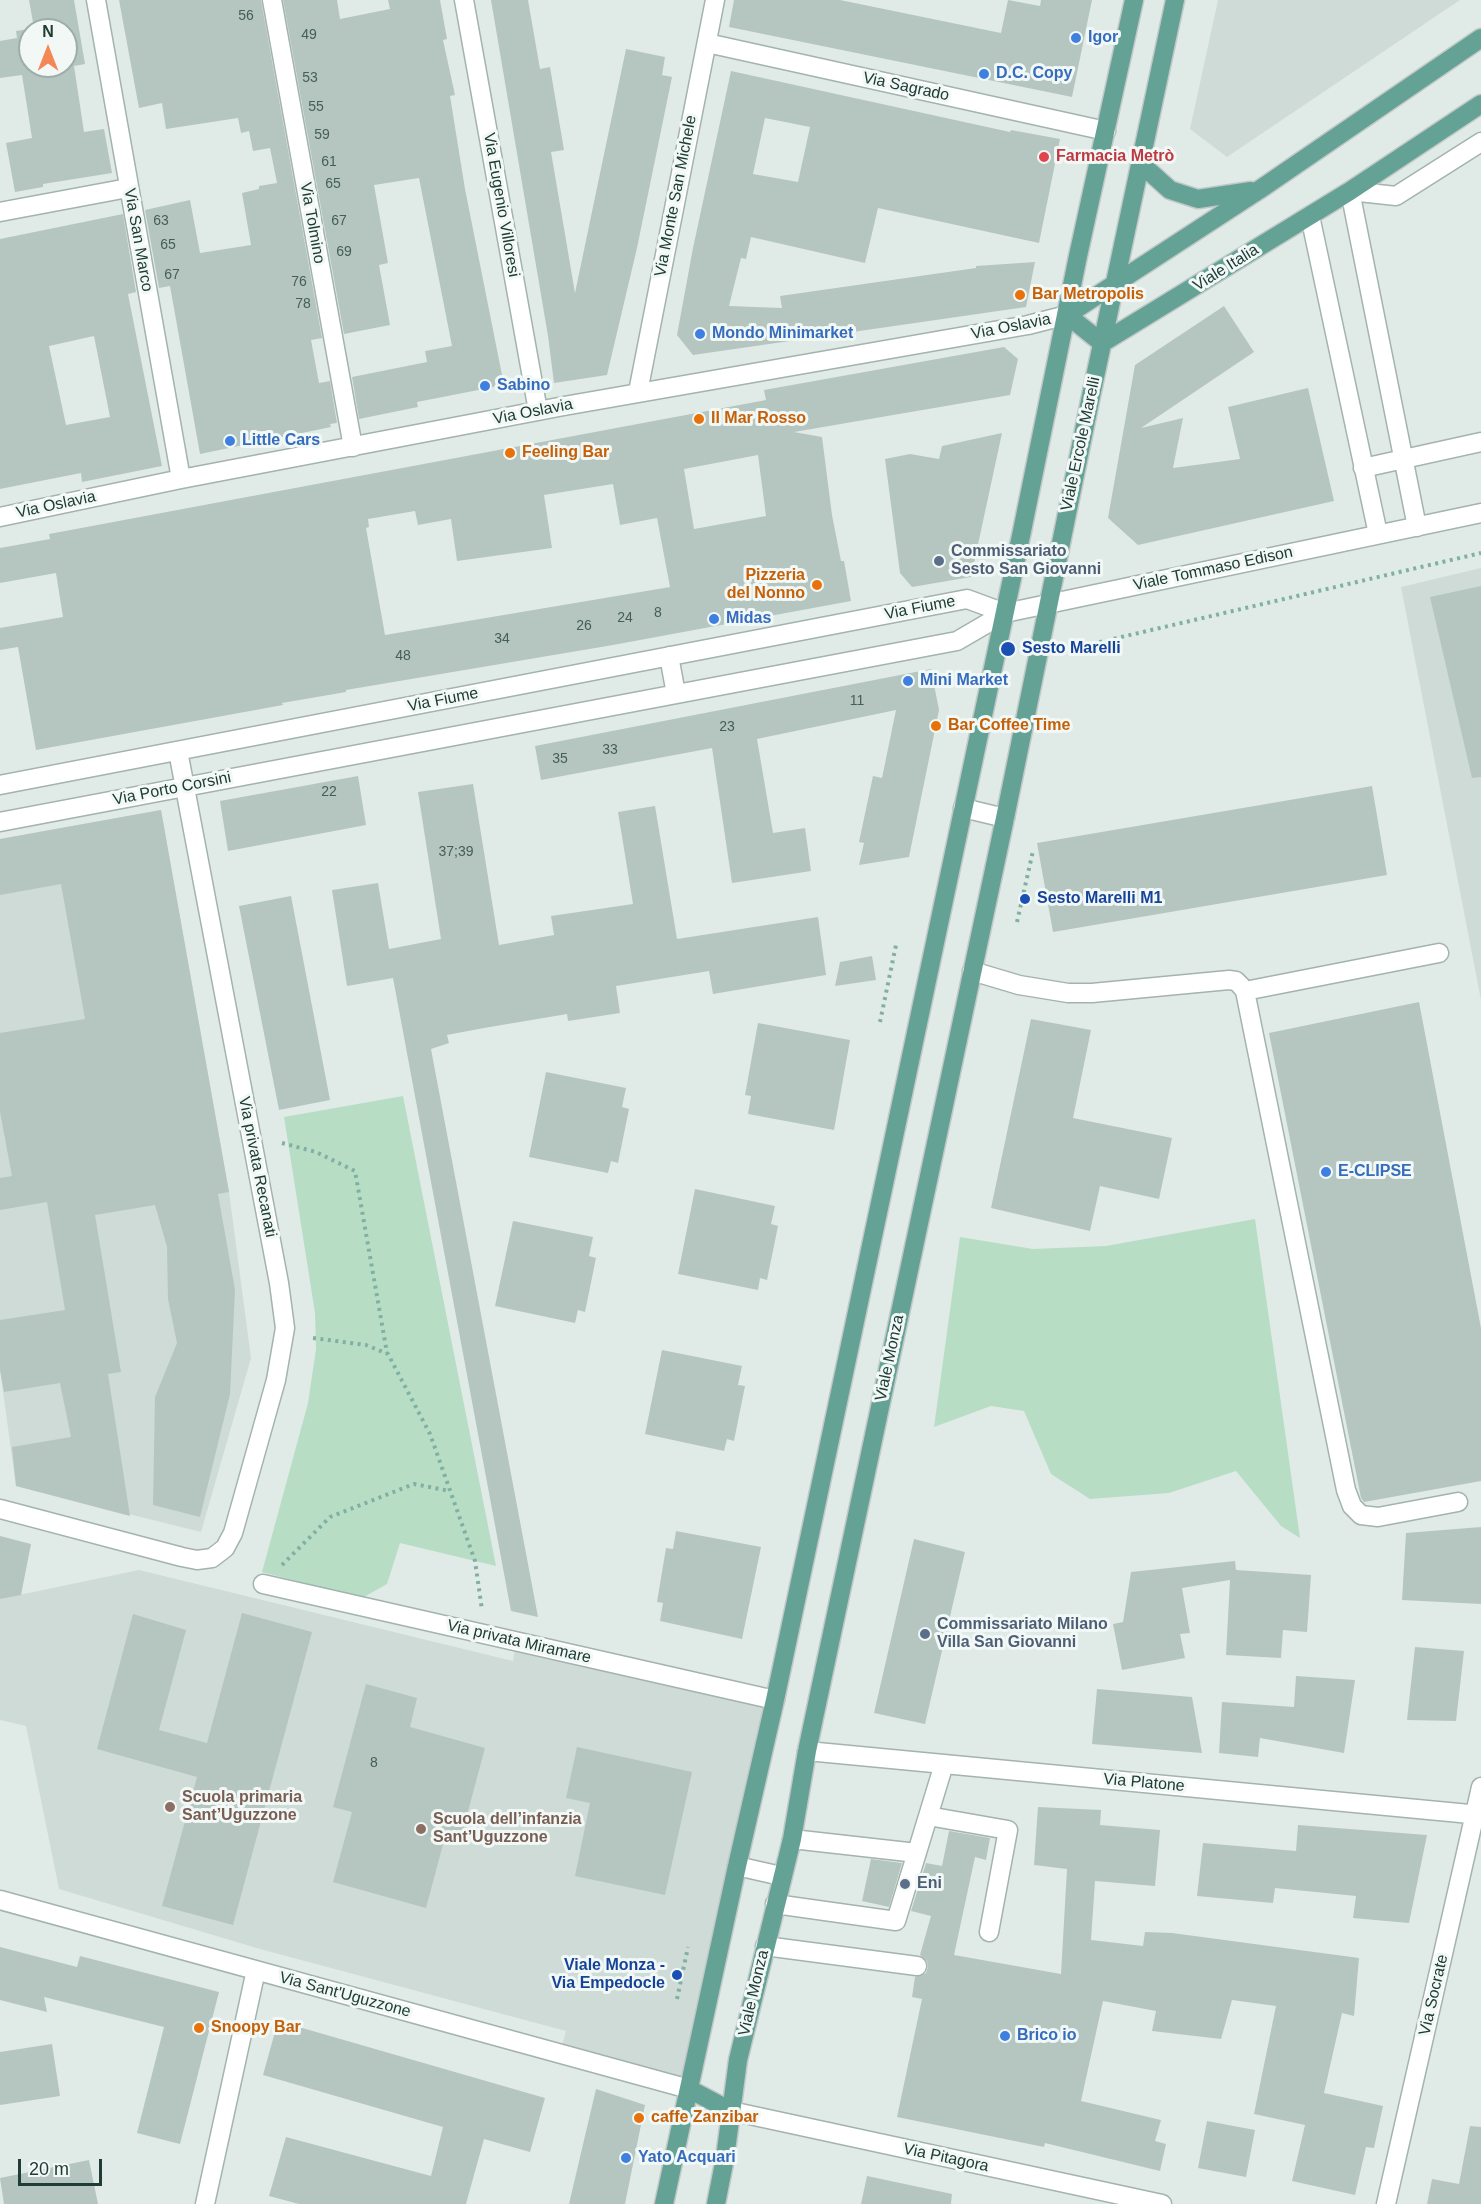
<!DOCTYPE html>
<meta charset="utf-8">
<style>
body{margin:0}
#map{position:relative;width:1481px;height:2204px;overflow:hidden;background:#e0ebe7;font-family:Arial,sans-serif}
canvas{display:block}
.north{position:absolute;left:18px;top:18px;width:60px;height:60px;box-sizing:border-box;background:#f1f8f5;border:2px solid #9dada9;border-radius:50%;rotate:0deg;font-size:16px;font-weight:700;line-height:24px;text-align:center;color:#203c36}
.north::after{content:'';display:block;margin:auto;width:21px;height:27px;background:#f58655;clip-path:polygon(50% 0,100% 100%,50% 72%,0 100%)}
.scale{position:absolute;left:18px;top:2159px;width:84px;height:27px;box-sizing:border-box;border:3px solid #203c36;border-top:0;padding-left:8px;font-size:18px;line-height:21px;white-space:nowrap;color:#203c36;-webkit-text-stroke:4px #f1f8f5;paint-order:stroke}
</style>
<div id="map">
<canvas width="1481" height="2204"></canvas>
<div class="north">N</div>
<div class="scale">20 m</div>
</div>
<script>
const context = document.querySelector('canvas').getContext('2d');
context.lineJoin = 'round';
function fill(path, color) {
  context.fillStyle = color;
  context.fill(path, 'evenodd');
}
function toPath(rows) {
  const path = new Path2D();
  for (const r of rows) {
    path.moveTo(r[0], r[1]);
    for (let i = 2; i < r.length; i += 2) path.lineTo(r[i], r[i + 1]);
  }
  return path;
}
function strokePath(path, color, width, dash) {
  context.strokeStyle = color;
  context.lineWidth = width;
  context.lineCap = dash ? 'butt' : 'round';
  context.setLineDash(dash || []);
  context.stroke(path);
}
function label(font, color, halo, rows, align = 'center') {
  context.font = font + ' Arial,sans-serif';
  context.lineWidth = 6;
  context.setLineDash([]);
  context.textBaseline = 'middle';
  context.strokeStyle = halo;
  context.fillStyle = color;
  for (const [text, x, y, turn = 0] of rows) {
    context.save();
    context.translate(x, y);
    context.rotate((+turn || 0) * Math.PI / 180);
    context.textAlign = isNaN(turn) ? turn : align;
    if (halo) context.strokeText(text, 0, 0);
    context.fillText(text, 0, 0);
    context.restore();
  }
}
const built = toPath([
 [1218,0,1460,0,1227,157,1190,129],
 [1481,568,1481,1000,1401,587],
 [161,810,229,1192,251,1358,201,1532,16,1486,0,1370,0,839],
 [139,1570,513,1661,516,1641,775,1700,689,2089,560,2054,566,2031,260,1949,59,1889,26,1726,0,1720,0,1599]
]);
const green = toPath([
 [403,1096,496,1566,400,1543,387,1584,362,1598,262,1572,308,1403,316,1349,315,1313,284,1117],
 [1255,1219,1300,1538,1281,1526,1236,1471,1169,1493,1090,1499,1051,1474,1024,1411,991,1406,934,1427,960,1237,1033,1249,1106,1246]
]);
const building = toPath([
 [29,0,74,0,85,64,74,66,84,132,104,129,112,173,43,184,43,187,15,192,6,143,32,138,22,75,0,78,0,41,17,38,16,31,34,28],
 [30,30,66,30,66,66,30,66],
 [119,0,261,0,322,338,311,340,319,383,330,381,337,423,330,424,331,427,200,454,170,286,159,288,145,210,190,200,200,253,251,245,242,193,259,189,259,186,277,183,270,148,253,151,249,131,241,133,238,118,166,129,162,103,139,108],
 [283,0,337,0,340,19,390,9,388,0,440,0,447,39,443,40,455,95,450,96,465,189,504,385,417,402,418,407,359,419,352,377,427,362,425,351,452,346,419,178,374,185,388,263,379,265,390,325,344,334],
 [491,0,528,0,540,69,550,67,564,150,551,152,575,293,626,49,665,57,662,75,672,77,637,248,607,375,554,383,548,336],
 [734,0,840,0,1001,33,1008,0,1040,6,1041,0,1092,0,1072,97,729,27],
 [731,71,1010,132,1011,130,1060,139,1039,243,878,208,865,263,751,237,746,259,741,258,729,306,782,308,780,296,976,268,976,266,1035,262,1026,307,693,355,677,335,693,248],
 [765,118,810,127,798,182,753,174],
 [123,214,136,292,128,294,162,466,82,482,81,473,0,489,0,239],
 [94,336,110,417,66,425,49,346],
 [1224,306,1254,352,1141,428,1183,418,1173,468,1240,459,1228,407,1308,388,1334,501,1138,545,1108,518,1135,365],
 [1004,347,1018,359,1010,395,794,432,822,437,832,515,841,561,844,561,851,601,613,645,346,690,346,692,282,703,283,705,36,750,18,647,0,650,0,628,63,617,56,573,0,583,0,548,50,539,49,534,766,400,764,390],
 [758,455,766,516,694,529,684,469],
 [613,484,620,525,657,518,670,587,385,635,366,528,369,527,368,519,415,511,418,525,451,519,457,561,552,548,544,495],
 [1002,433,971,577,912,587,900,573,885,459,910,454,939,459,942,446],
 [1481,586,1481,777,1472,778,1430,597],
 [931,669,939,710,909,857,859,865,864,843,859,842,873,776,882,778,896,710,757,739,773,833,805,828,811,871,732,883,712,748,541,780,535,746],
 [358,776,366,825,228,851,220,801],
 [473,784,499,945,554,935,551,916,633,904,618,812,655,806,677,939,818,917,826,975,713,994,709,971,616,986,620,1013,568,1021,567,1014,484,1028,447,1035,449,1043,431,1049,538,1617,511,1611,393,978,347,986,332,890,378,883,389,949,441,939,418,792],
 [1372,786,1387,875,1053,932,1037,843],
 [161,810,229,1192,218,1194,235,1290,230,1394,200,1517,153,1505,155,1397,177,1343,168,1299,167,1247,155,1205,95,1215,121,1372,108,1374,130,1516,16,1486,12,1447,71,1437,60,1383,4,1392,0,1370,0,1320,65,1310,47,1202,0,1210,0,1178,12,1176,0,1112,0,1033,85,1019,61,884,0,895,0,839],
 [291,896,330,1100,279,1110,239,906],
 [872,956,876,980,835,986,840,962],
 [1419,1002,1481,1328,1481,1481,1364,1502,1361,1498,1269,1033],
 [1031,1019,1091,1030,1073,1118,1172,1138,1159,1199,1100,1186,1090,1231,991,1208],
 [758,1023,850,1040,834,1130,748,1114,751,1096,745,1095],
 [546,1072,626,1088,622,1107,629,1109,618,1163,611,1161,608,1173,529,1157],
 [695,1189,775,1206,771,1224,778,1226,767,1280,760,1278,758,1290,678,1274],
 [513,1221,593,1237,589,1256,596,1258,585,1312,578,1310,575,1323,495,1306],
 [662,1350,742,1366,738,1385,745,1386,734,1441,727,1439,724,1451,645,1434],
 [1481,1527,1481,1604,1402,1600,1406,1533],
 [676,1531,761,1547,742,1639,660,1621,663,1603,657,1602,666,1548,673,1549],
 [0,1536,31,1544,21,1595,0,1599],
 [914,1539,965,1552,925,1724,874,1713],
 [1235,1561,1236,1570,1311,1575,1307,1632,1283,1630,1281,1658,1226,1655,1230,1580,1182,1588,1190,1633,1180,1634,1185,1658,1122,1670,1113,1624,1123,1622,1131,1572],
 [242,1613,312,1632,233,1925,162,1906,197,1777,97,1749,133,1614,186,1630,159,1730,207,1743],
 [1415,1647,1464,1651,1456,1721,1407,1720],
 [1296,1676,1355,1680,1344,1753,1260,1738,1258,1757,1219,1753,1222,1702,1294,1707],
 [366,1684,417,1698,410,1727,485,1748,460,1841,445,1837,426,1908,333,1882,352,1812,333,1807],
 [1097,1689,1192,1697,1202,1753,1092,1744],
 [577,1747,692,1772,665,1895,575,1876,590,1803,566,1798],
 [1038,1807,1101,1810,1100,1825,1160,1830,1155,1886,1095,1881,1091,1940,1143,1946,1145,1932,1172,1933,1359,1958,1354,2016,1342,2013,1324,2093,1383,2106,1374,2148,1366,2147,1355,2195,1292,2181,1305,2125,1254,2114,1276,2006,1232,2000,1221,2039,1152,2031,1156,2011,1103,2001,1081,2101,1161,2120,1155,2141,1166,2144,1160,2171,1045,2143,1044,2147,897,2117,922,1999,912,1997,915,1977,926,1973,928,1967,927,1961,920,1955,931,1916,911,1911,926,1863,942,1866,949,1831,990,1838,986,1860,975,1857,954,1955,1061,1974,1067,1869,1034,1865],
 [1298,1825,1427,1835,1409,1923,1353,1918,1356,1896,1275,1888,1273,1903,1197,1896,1203,1843,1296,1851],
 [871,1859,902,1863,889,1907,862,1901],
 [0,1947,77,1967,80,1956,219,1992,180,2144,137,2133,164,2027,44,1997,47,2012,0,2000],
 [278,2021,545,2098,530,2152,484,2139,466,2204,299,2204,269,2196,286,2137,431,2176,443,2127,263,2075],
 [52,2044,60,2096,0,2105,0,2052],
 [596,2089,645,2105,625,2204,569,2204],
 [1207,2121,1255,2130,1246,2177,1198,2168],
 [1470,2126,1481,2127,1481,2204,1427,2204,1432,2179,1459,2184],
 [89,2160,98,2204,4,2204,0,2178],
 [867,2176,952,2194,951,2204,861,2204]
]);
const path = toPath([
 [1070,649,1481,553],
 [1017,922,1033,851],
 [880,1022,896,945],
 [282,1143,316,1152,355,1171,387,1353],
 [313,1338,366,1345,388,1354,430,1434,435,1448,475,1561,482,1610],
 [282,1565,330,1517,414,1484,450,1491],
 [677,1999,688,1947]
]);
const minor = toPath([
 [96,0,181,479],
 [272,0,353,447],
 [464,0,538,411],
 [707,43,1106,131],
 [0,212,128,188],
 [1310,216,1378,534],
 [638,392,715,0],
 [1363,468,1481,442],
 [0,517,181,479,564,406,1028,325,1067,315],
 [1417,527,1350,191,1396,196,1481,142],
 [669,656,676,694],
 [0,785,967,599,1005,613],
 [963,808,1005,818],
 [0,822,957,641,1005,613,1481,513],
 [972,971,1019,985,1068,993,1092,993,1229,980,1236,981,1241,986,1245,991,1346,1490,1352,1506,1361,1515,1378,1517,1458,1502],
 [1245,991,1439,953],
 [0,1509,182,1557,197,1560,212,1558,225,1548,233,1533,276,1380,285,1328,279,1283,178,751],
 [263,1584,775,1700],
 [807,1751,1481,1815],
 [928,1816,1008,1830,989,1932],
 [792,1839,917,1853],
 [737,1866,781,1876],
 [0,1900,689,2089],
 [775,1904,896,1921,944,1764],
 [765,1946,917,1966],
 [731,2111,1162,2204],
 [205,2204,256,1970],
 [1386,2204,1481,1787]
]);
const major = toPath([
 [1140,163,1170,190,1198,199,1251,191],
 [1067,315,1259,190,1481,38],
 [1067,315,1102,343],
 [1102,343,1350,191,1481,104],
 [689,2089,731,2111],
 [664,2204,737,1866,775,1700,1022,531,1078,256,1134,0],
 [716,2204,725,2158,738,2060,792,1839,807,1751,1005,818,1091,396,1175,0]
]);
const markers = [
 [1076,38,6,"#3f7fe0"],
 [984,74,6,"#3f7fe0"],
 [1044,157,6,"#e0444e"],
 [1020,295,6,"#e8710a"],
 [700,334,6,"#3f7fe0"],
 [485,386,6,"#3f7fe0"],
 [699,419,6,"#e8710a"],
 [230,441,6,"#3f7fe0"],
 [510,453,6,"#e8710a"],
 [939,561,6,"#5c6f8a"],
 [817,585,6,"#e8710a"],
 [714,619,6,"#3f7fe0"],
 [1008,649,8,"#1a4fb4"],
 [908,681,6,"#3f7fe0"],
 [936,726,6,"#e8710a"],
 [1025,899,6,"#1a4fb4"],
 [1326,1172,6,"#3f7fe0"],
 [925,1634,6,"#5c6f8a"],
 [170,1807,6,"#8d6e63"],
 [421,1829,6,"#8d6e63"],
 [905,1884,6,"#5c6f8a"],
 [677,1975,6,"#1a4fb4"],
 [199,2028,6,"#e8710a"],
 [1005,2036,6,"#3f7fe0"],
 [639,2118,6,"#e8710a"],
 [626,2158,6,"#3f7fe0"]
];
const numberNames = [
 ["56",246,16],
 ["49",309,35],
 ["53",310,78],
 ["55",316,107],
 ["59",322,135],
 ["61",329,162],
 ["65",333,184],
 ["63",161,221],
 ["67",339,221],
 ["65",168,245],
 ["69",344,252],
 ["67",172,275],
 ["76",299,282],
 ["78",303,304],
 ["8",658,613],
 ["24",625,618],
 ["26",584,626],
 ["34",502,639],
 ["48",403,656],
 ["11",857,701],
 ["23",727,727],
 ["33",610,750],
 ["35",560,759],
 ["22",329,792],
 ["37;39",456,852],
 ["8",374,1763]
];
const shopNames = [
 ["Igor",1088,38],
 ["D.C. Copy",996,74],
 ["Mondo Minimarket",712,334],
 ["Sabino",497,386],
 ["Little Cars",242,441],
 ["Midas",726,619],
 ["Mini Market",920,681],
 ["E-CLIPSE",1338,1172],
 ["Brico io",1017,2036],
 ["Yato Acquari",638,2158]
];
const streetNames = [
 ["Via Sagrado",906,87,12],
 ["Via Monte San Michele",676,196,-79],
 ["Via Eugenio Villoresi",501,205,80],
 ["Via Tolmino",312,223,80],
 ["Via San Marco",138,240,80],
 ["Viale Italia",1226,268,-32],
 ["Via Oslavia",1011,327,-11],
 ["Via Oslavia",533,412,-11],
 ["Viale Ercole Marelli",1081,444,-78],
 ["Via Oslavia",56,505,-12],
 ["Viale Tommaso Edison",1213,569,-12],
 ["Via Fiume",920,608,-11],
 ["Via Fiume",443,700,-11],
 ["Via Porto Corsini",172,789,-11],
 ["Via privata Recanati",257,1167,79],
 ["Viale Monza",890,1358,-78],
 ["Via privata Miramare",519,1642,13],
 ["Via Platone",1144,1783,5],
 ["Viale Monza",754,1993,-77],
 ["Via Sant'Uguzzone",345,1995,15],
 ["Via Socrate",1434,1995,-77],
 ["Via Pitagora",946,2158,12]
];
const healthNames = [
 ["Farmacia Metrò",1056,157]
];
const foodNames = [
 ["Bar Metropolis",1032,295],
 ["Il Mar Rosso",711,419],
 ["Feeling Bar",522,453],
 ["Pizzeria",805,576,"right"],
 ["del Nonno",805,594,"right"],
 ["Bar Coffee Time",948,726],
 ["Snoopy Bar",211,2028],
 ["caffe Zanzibar",651,2118]
];
const serviceNames = [
 ["Commissariato",951,552],
 ["Sesto San Giovanni",951,570],
 ["Commissariato Milano",937,1625],
 ["Villa San Giovanni",937,1643],
 ["Eni",917,1884]
];
const transitNames = [
 ["Sesto Marelli",1022,649],
 ["Sesto Marelli M1",1037,899],
 ["Viale Monza -",665,1966,"right"],
 ["Via Empedocle",665,1984,"right"]
];
const educationNames = [
 ["Scuola primaria",182,1798],
 ["Sant’Uguzzone",182,1816],
 ["Scuola dell’infanzia",433,1820],
 ["Sant’Uguzzone",433,1838]
];
fill(built, '#cedbd6');
fill(green, '#b8ddc5');
fill(building, '#b5c6c0');
strokePath(minor, '#a3b3ae', 21);
strokePath(major, '#c1c8c7', 21);
strokePath(path, '#80b0a4', 4, [3, 4.5]);
strokePath(minor, '#fff', 18);
strokePath(major, '#64a296', 18);
for (const [x, y, r, color] of markers) {
  const dot = new Path2D();
  dot.arc(x, y, r, 0, 2 * Math.PI);
  context.fillStyle = color;
  context.fill(dot);
  strokePath(dot, '#f1f8f5', 2);
}
label('14px', '#455e58', null, numberNames);
label('bold 16px', '#366cbe', '#f1f8f5', shopNames, 'left');
label('16px', '#203c36', '#f1f8f5', streetNames);
label('bold 16px', '#be3a42', '#f1f8f5', healthNames, 'left');
label('bold 16px', '#c56008', '#f1f8f5', foodNames, 'left');
label('bold 16px', '#4e5e75', '#f1f8f5', serviceNames, 'left');
label('bold 16px', '#164399', '#f1f8f5', transitNames, 'left');
label('bold 16px', '#785e54', '#f1f8f5', educationNames, 'left');
</script>
